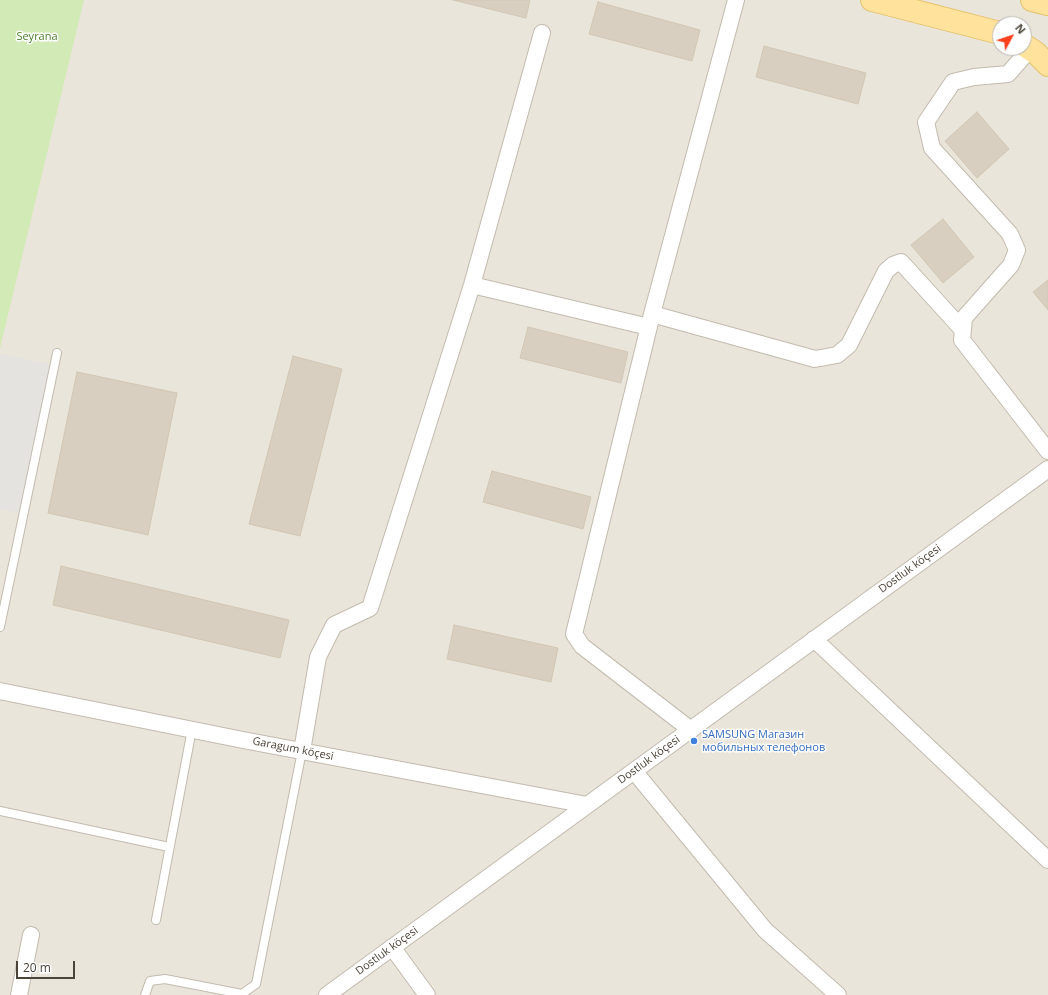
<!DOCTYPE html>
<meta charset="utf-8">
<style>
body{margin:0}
#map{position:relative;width:1048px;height:995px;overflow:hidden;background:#f6f3ec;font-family:"Open Sans",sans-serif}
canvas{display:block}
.north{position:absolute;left:992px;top:16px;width:40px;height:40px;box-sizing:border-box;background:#fff;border:1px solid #b7b4b0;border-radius:50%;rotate:50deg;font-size:11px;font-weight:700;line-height:16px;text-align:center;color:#4b4439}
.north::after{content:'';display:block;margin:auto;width:14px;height:18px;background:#fc3f1d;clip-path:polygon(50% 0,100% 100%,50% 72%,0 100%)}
.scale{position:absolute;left:16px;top:961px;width:59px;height:18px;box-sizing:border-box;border:2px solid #4b4439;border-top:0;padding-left:5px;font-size:12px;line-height:14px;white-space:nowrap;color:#4b4439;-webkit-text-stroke:3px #fff;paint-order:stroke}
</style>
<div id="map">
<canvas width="1048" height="995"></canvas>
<div class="north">N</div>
<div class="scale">20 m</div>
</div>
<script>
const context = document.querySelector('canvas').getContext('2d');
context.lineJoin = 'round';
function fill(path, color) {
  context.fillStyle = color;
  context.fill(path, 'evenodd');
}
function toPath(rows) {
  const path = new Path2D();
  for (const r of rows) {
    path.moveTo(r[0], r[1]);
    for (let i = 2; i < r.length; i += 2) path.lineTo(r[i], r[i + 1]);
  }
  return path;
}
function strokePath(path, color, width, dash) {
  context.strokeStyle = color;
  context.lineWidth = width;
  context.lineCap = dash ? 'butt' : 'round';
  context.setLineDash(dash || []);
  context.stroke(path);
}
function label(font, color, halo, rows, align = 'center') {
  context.font = font + ' "Open Sans",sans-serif';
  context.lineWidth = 3;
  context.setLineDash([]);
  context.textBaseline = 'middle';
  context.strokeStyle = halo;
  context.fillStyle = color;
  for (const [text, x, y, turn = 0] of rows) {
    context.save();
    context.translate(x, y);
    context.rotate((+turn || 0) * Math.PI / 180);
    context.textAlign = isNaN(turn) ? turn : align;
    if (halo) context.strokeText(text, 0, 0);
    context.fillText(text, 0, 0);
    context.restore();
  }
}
const residential = toPath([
 [0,0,1048,0,1048,995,0,995],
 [1000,24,1024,24,1024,48,1000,48]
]);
const green = toPath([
 [0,0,84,0,0,348]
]);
const parking = toPath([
 [0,354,55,365,24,514,0,509]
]);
const building = toPath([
 [453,0,530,0,526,18,453,0],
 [598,2,700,30,692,61,589,34,598,2],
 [764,46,866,73,858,104,756,77,764,46],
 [977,112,1009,149,977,178,945,141,977,112],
 [943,219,974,257,943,283,911,245,943,219],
 [1048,280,1048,310,1033,292,1048,280],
 [528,327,628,352,621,383,520,358,528,327],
 [293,356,342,369,300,536,249,524,293,356],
 [77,372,177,393,148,535,48,513,77,372],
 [492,471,591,497,583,529,483,502,492,471],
 [61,566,289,620,280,658,53,605,61,566],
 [454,625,558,648,551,682,447,659,454,625]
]);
const service = toPath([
 [0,627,57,353],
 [0,811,169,847],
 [156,920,192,729],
 [145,995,150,981,165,979,242,994,256,984,302,751]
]);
const minor = toPath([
 [1030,49,1008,74,974,77,953,82,926,122,932,148,1010,234,1017,250,1011,265,964,318,962,340,1048,451],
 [472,285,649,327],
 [652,314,815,359,837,355,849,345,886,271,893,265,901,262,962,329],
 [814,639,1048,860],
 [0,691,243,740,587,805],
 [691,730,582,646,574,634,652,314,736,0],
 [302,751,318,657,334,625,370,608,472,285,542,33],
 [634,771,765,930,838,995],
 [392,947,427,995],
 [19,995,31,935],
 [327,995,1048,469]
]);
const primary = toPath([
 [872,0,1000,33],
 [1032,0,1048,4],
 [1024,45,1036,53,1048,65]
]);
const markers = [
 [694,741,4,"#3f7fe0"]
];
const parkNames = [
 ["Seyrana",37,37]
];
const streetNames = [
 ["Dostluk köçesi",910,569,-36],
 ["Garagum köçesi",293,749,11],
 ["Dostluk köçesi",649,760,-36],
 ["Dostluk köçesi",387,951,-36]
];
const shopNames = [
 ["SAMSUNG Магазин",702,735],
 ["мобильных телефонов",702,748]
];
fill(residential, '#eae5da');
fill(green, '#d2eab5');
fill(parking, '#e5e3e0');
fill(building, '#d8cfc1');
strokePath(building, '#d3c7b4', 1);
strokePath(service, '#c2bbae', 10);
strokePath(minor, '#c2bbae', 18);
strokePath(primary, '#e6c16a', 24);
strokePath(service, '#fff', 8);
strokePath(minor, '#fff', 16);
strokePath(primary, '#ffe39c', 22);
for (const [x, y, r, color] of markers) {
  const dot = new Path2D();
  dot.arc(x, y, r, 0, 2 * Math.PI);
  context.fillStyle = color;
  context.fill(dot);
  strokePath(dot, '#fff', 1.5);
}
label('11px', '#4a7f2a', '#fff', parkNames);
label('11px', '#4b4439', '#fff', streetNames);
label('11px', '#366cbe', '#fff', shopNames, 'left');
</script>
